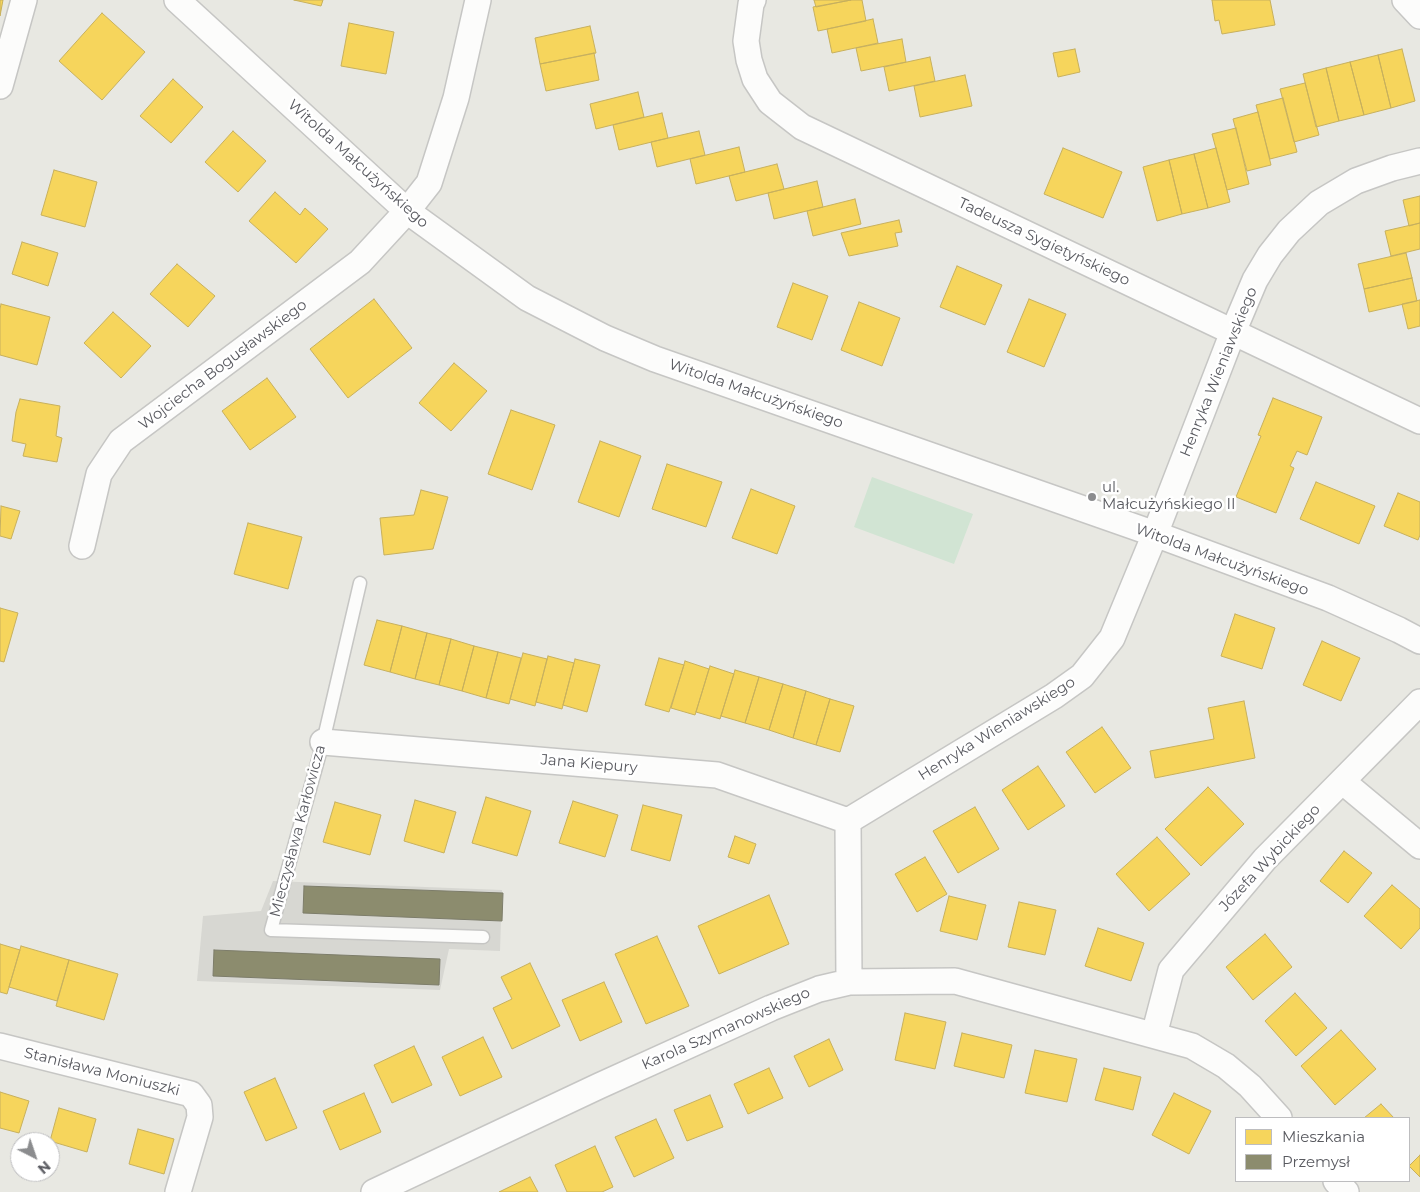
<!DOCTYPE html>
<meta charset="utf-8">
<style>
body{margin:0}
#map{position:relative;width:1420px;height:1192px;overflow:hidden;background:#e8e8e2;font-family:Montserrat,sans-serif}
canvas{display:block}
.legend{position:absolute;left:1235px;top:1117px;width:175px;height:65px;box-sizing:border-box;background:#fff;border:1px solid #bdbdbf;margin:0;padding:6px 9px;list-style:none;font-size:15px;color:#595a60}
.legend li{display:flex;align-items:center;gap:10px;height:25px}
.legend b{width:25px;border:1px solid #bdbdbf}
.north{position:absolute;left:10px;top:1132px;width:50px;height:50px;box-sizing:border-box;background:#fff;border:1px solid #bdbdbf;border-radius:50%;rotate:139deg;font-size:14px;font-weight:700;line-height:20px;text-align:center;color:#595a60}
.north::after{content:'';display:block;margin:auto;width:18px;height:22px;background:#8b8c8e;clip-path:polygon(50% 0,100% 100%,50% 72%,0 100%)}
</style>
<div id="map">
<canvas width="1420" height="1192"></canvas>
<ul class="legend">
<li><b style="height:14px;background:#f6d55c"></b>Mieszkania</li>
<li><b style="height:14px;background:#8c8c6e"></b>Przemysł</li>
</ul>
<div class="north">N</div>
</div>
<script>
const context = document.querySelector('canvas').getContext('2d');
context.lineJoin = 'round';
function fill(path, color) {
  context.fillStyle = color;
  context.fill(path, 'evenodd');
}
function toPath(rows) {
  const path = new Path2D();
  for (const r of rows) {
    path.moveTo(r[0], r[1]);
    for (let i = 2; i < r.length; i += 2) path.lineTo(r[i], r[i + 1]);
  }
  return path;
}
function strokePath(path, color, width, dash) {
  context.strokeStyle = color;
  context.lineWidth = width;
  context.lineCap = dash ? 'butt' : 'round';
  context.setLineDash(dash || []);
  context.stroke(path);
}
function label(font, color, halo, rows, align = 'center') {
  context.font = font + ' Montserrat,sans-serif';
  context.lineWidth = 5;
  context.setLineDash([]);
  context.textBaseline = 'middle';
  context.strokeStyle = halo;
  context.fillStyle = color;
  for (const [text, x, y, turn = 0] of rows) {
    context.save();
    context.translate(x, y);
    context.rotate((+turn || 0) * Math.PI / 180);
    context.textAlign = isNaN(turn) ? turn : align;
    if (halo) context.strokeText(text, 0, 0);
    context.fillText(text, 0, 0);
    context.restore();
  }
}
const industrial = toPath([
 [273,881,502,890,500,951,449,949,440,990,197,981,203,916,261,911]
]);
const green = toPath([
 [872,477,973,514,954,564,854,527]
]);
const homes = toPath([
 [0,0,3,0,0,16,0,0],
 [294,0,323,0,321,6,294,0],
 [814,0,851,0,816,7,814,0],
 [851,0,862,0,866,21,818,31,813,7,851,0],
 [1212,0,1270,0,1275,25,1222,34,1219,20,1215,21,1212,0],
 [102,13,145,52,102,100,59,61,102,13],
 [873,19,878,43,832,53,827,29,873,19],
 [349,23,394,32,386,74,341,66,349,23],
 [590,26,596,53,540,64,535,38,590,26],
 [902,39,906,62,861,71,856,48,902,39],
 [1075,49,1080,72,1058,77,1053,53,1075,49],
 [1402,49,1415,101,1391,108,1378,55,1402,49],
 [594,53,599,80,546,91,540,64,594,53],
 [1378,55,1391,108,1364,115,1350,62,1378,55],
 [930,57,935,81,889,91,884,67,930,57],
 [1350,62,1364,115,1339,121,1326,68,1350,62],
 [1326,68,1339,121,1316,127,1303,74,1326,68],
 [965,75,972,106,920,117,914,86,965,75],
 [173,79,203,107,171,143,140,116,173,79],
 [1305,83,1319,135,1294,142,1280,89,1305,83],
 [638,92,644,117,596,129,590,104,638,92],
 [1283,98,1297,152,1270,159,1256,105,1283,98],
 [1258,112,1271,165,1247,171,1233,119,1258,112],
 [662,113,668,138,619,150,613,125,662,113],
 [1236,128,1249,184,1227,190,1212,134,1236,128],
 [233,131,266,161,238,192,205,162,233,131],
 [699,131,705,155,657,167,651,142,699,131],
 [739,147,745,172,696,184,690,159,739,147],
 [1063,148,1122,172,1103,218,1044,194,1063,148],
 [1216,148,1230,202,1208,208,1194,154,1216,148],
 [1194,154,1208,208,1182,214,1169,160,1194,154],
 [1169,160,1182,214,1157,221,1143,167,1169,160],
 [777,164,784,189,736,201,729,176,777,164],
 [54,170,97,182,85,227,41,215,54,170],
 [817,181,823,207,774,219,768,193,817,181],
 [275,192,300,215,305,208,328,229,296,263,249,221,275,192],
 [1420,196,1420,223,1409,226,1403,200,1420,196],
 [855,199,861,224,813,236,807,211,855,199],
 [899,220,902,232,895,233,898,246,849,256,841,233,899,220],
 [1420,223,1420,249,1391,256,1385,231,1420,223],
 [22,242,58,253,48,286,12,274,22,242],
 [1406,253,1412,278,1364,289,1358,264,1406,253],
 [177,264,215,296,188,327,150,294,177,264],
 [957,266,1002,285,985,325,940,307,957,266],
 [1412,278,1417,301,1369,312,1364,289,1412,278],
 [793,283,828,296,812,340,777,327,793,283],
 [374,299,412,348,348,398,310,349,374,299],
 [1029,299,1066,314,1044,367,1007,352,1029,299],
 [1420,300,1420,326,1408,329,1402,304,1420,300],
 [859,302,900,318,882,366,841,350,859,302],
 [1,304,50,317,37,365,0,355,0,309,1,304],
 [113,312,151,346,121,378,84,343,113,312],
 [454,363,487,391,451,431,419,403,454,363],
 [267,378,296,417,250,450,222,411,267,378],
 [1273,398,1322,417,1307,455,1297,451,1290,466,1294,468,1276,513,1236,497,1261,436,1258,435,1273,398],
 [20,399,60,406,56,436,62,438,57,462,23,456,26,444,12,441,16,412,20,399],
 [511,410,555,425,532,490,488,474,511,410],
 [600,441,641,456,619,517,578,502,600,441],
 [667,464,722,482,706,527,652,509,667,464],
 [1316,482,1375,506,1359,544,1300,519,1316,482],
 [751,489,795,506,777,554,732,538,751,489],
 [421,490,448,497,433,549,384,555,380,518,414,515,421,490],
 [1398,493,1420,502,1420,535,1418,540,1384,526,1398,493],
 [1,506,20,511,11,539,0,536,1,506],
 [248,523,302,537,288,589,234,574,248,523],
 [0,608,18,613,4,662,0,661,0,608],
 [1235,614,1275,628,1262,669,1221,656,1235,614],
 [377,620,402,626,390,672,364,665,377,620],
 [402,626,427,633,415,679,390,672,402,626],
 [427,633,451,639,439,685,415,679,427,633],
 [451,639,474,646,462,691,439,685,451,639],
 [1322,641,1360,658,1341,701,1303,685,1322,641],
 [474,646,498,652,486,698,462,691,474,646],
 [498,652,521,658,509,704,486,698,498,652],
 [523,653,547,659,535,706,510,699,523,653],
 [548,656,574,663,562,709,536,702,548,656],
 [659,658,684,665,669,712,645,705,659,658],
 [575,659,600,665,587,712,563,705,575,659],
 [685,661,709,669,695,715,671,708,685,661],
 [710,666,734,674,720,719,696,712,710,666],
 [735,670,759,677,745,723,721,716,735,670],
 [759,677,783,684,769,730,745,723,759,677],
 [783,684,806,691,793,738,769,730,783,684],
 [806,691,830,699,816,745,793,738,806,691],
 [830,699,854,706,840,752,816,745,830,699],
 [1244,701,1255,758,1155,778,1150,751,1214,739,1208,708,1244,701],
 [1102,727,1131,768,1095,793,1066,752,1102,727],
 [1038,766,1065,806,1028,830,1002,790,1038,766],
 [1208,787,1244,824,1201,866,1165,829,1208,787],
 [486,797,531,811,517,856,472,843,486,797],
 [415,800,456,812,444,853,404,841,415,800],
 [573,801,618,815,605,857,559,843,573,801],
 [335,802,381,815,370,855,323,842,335,802],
 [643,805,682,815,670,861,631,850,643,805],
 [975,807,999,849,958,873,933,831,975,807],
 [735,836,756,844,749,864,728,857,735,836],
 [1157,837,1190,874,1149,911,1116,874,1157,837],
 [1344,851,1372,873,1348,903,1320,881,1344,851],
 [925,857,947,894,917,912,895,874,925,857],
 [1392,885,1420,909,1420,928,1401,949,1364,916,1392,885],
 [769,895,789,944,719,974,698,926,769,895],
 [949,896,986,905,977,940,940,931,949,896],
 [1019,902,1056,910,1045,955,1008,947,1019,902],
 [1098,928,1144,943,1131,981,1085,966,1098,928],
 [1265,934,1292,967,1253,1000,1226,967,1265,934],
 [657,936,689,1006,646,1024,615,954,657,936],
 [0,944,20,950,7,994,0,992,0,944],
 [21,946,69,960,57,1001,9,987,21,946],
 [69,960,118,974,104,1020,56,1006,69,960],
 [530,963,560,1026,512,1049,493,1008,512,999,501,977,530,963],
 [604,982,622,1022,580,1041,562,1000,604,982],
 [1295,993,1327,1028,1296,1056,1265,1021,1295,993],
 [905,1013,946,1022,935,1069,895,1060,905,1013],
 [1341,1030,1376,1069,1335,1105,1301,1066,1341,1030],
 [962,1033,1012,1045,1004,1078,954,1066,962,1033],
 [483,1037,502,1077,460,1096,442,1057,483,1037],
 [829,1039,843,1070,809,1087,794,1056,829,1039],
 [414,1046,432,1085,392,1103,374,1065,414,1046],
 [1035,1050,1077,1059,1067,1102,1025,1093,1035,1050],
 [769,1068,783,1098,748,1114,734,1084,769,1068],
 [1104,1068,1141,1077,1133,1110,1095,1100,1104,1068],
 [275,1078,297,1128,266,1141,244,1092,275,1078],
 [0,1092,29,1101,19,1133,0,1128,0,1092],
 [364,1093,381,1132,340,1150,323,1111,364,1093],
 [1174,1093,1211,1111,1189,1154,1152,1135,1174,1093],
 [710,1095,723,1127,687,1141,674,1110,710,1095],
 [1381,1104,1394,1118,1364,1118,1381,1104],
 [59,1108,96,1119,87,1152,50,1141,59,1108],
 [656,1119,674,1158,634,1177,615,1137,656,1119],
 [138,1129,174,1139,164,1174,129,1164,138,1129],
 [595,1146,613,1187,602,1192,567,1192,555,1165,595,1146],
 [1420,1155,1420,1177,1409,1166,1420,1155],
 [530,1177,538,1192,499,1192,530,1177]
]);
const industry = toPath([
 [304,886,503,893,502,921,303,913,304,886],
 [214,950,440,959,439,985,213,976,214,950]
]);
const lane = toPath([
 [360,583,323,742,271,930,483,937]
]);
const street = toPath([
 [177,0,407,211,527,298,605,338,655,359,1155,534,1328,598,1399,630,1420,641],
 [753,0,751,4,746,41,749,60,755,79,770,102,802,127,1420,421],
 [1405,0,1420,16],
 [0,86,24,0],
 [82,546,99,474,121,441,360,262,407,211,429,183,456,98,478,0],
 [323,742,717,775,848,821],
 [1342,781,1420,846],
 [848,821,1054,696,1082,676,1112,638,1155,534,1233,332,1255,280,1270,255,1289,231,1319,203,1356,181,1392,168,1420,161],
 [848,821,849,982],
 [1154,1035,1171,970,1265,859,1420,702],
 [0,1046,191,1094,199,1105,200,1117,178,1192],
 [1336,1181,1346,1192],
 [374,1192,599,1086,771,1008,819,989,849,982,955,981,1192,1046,1226,1066,1250,1086,1279,1118]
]);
const markers = [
 [1092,497,5,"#8b8c8e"]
];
const streetNames = [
 ["Witolda Małcużyńskiego",358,164,42],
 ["Tadeusza Sygietyńskiego",1044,242,25],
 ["Wojciecha Bogusławskiego",223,365,-37],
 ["Henryka Wieniawskiego",1219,372,-68],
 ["Witolda Małcużyńskiego",756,394,19],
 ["Witolda Małcużyńskiego",1222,560,20],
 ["Henryka Wieniawskiego",997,729,-32],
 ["Jana Kiepury",589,764,5],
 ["Mieczysława Karłowicza",298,831,-75],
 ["Józefa Wybickiego",1270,858,-47],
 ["Karola Szymanowskiego",726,1029,-24],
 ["Stanisława Moniuszki",102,1072,14]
];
const poiNames = [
 ["ul.",1102,488],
 ["Małcużyńskiego II",1102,505]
];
fill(industrial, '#d7d7d2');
fill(green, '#d1e4d3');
fill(homes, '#f6d55c');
strokePath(homes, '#c7b05d', 1);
fill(industry, '#8c8c6e');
strokePath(industry, '#7d7d6a', 1);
strokePath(lane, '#c6c6c4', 15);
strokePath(street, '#c6c6c4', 28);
strokePath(lane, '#fcfcfb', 12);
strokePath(street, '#fcfcfb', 25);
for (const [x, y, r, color] of markers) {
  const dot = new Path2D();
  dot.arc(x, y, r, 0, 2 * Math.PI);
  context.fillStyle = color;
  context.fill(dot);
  strokePath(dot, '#fff', 2);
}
label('15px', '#595a60', '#fff', streetNames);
label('15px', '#595a60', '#fff', poiNames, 'left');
</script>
